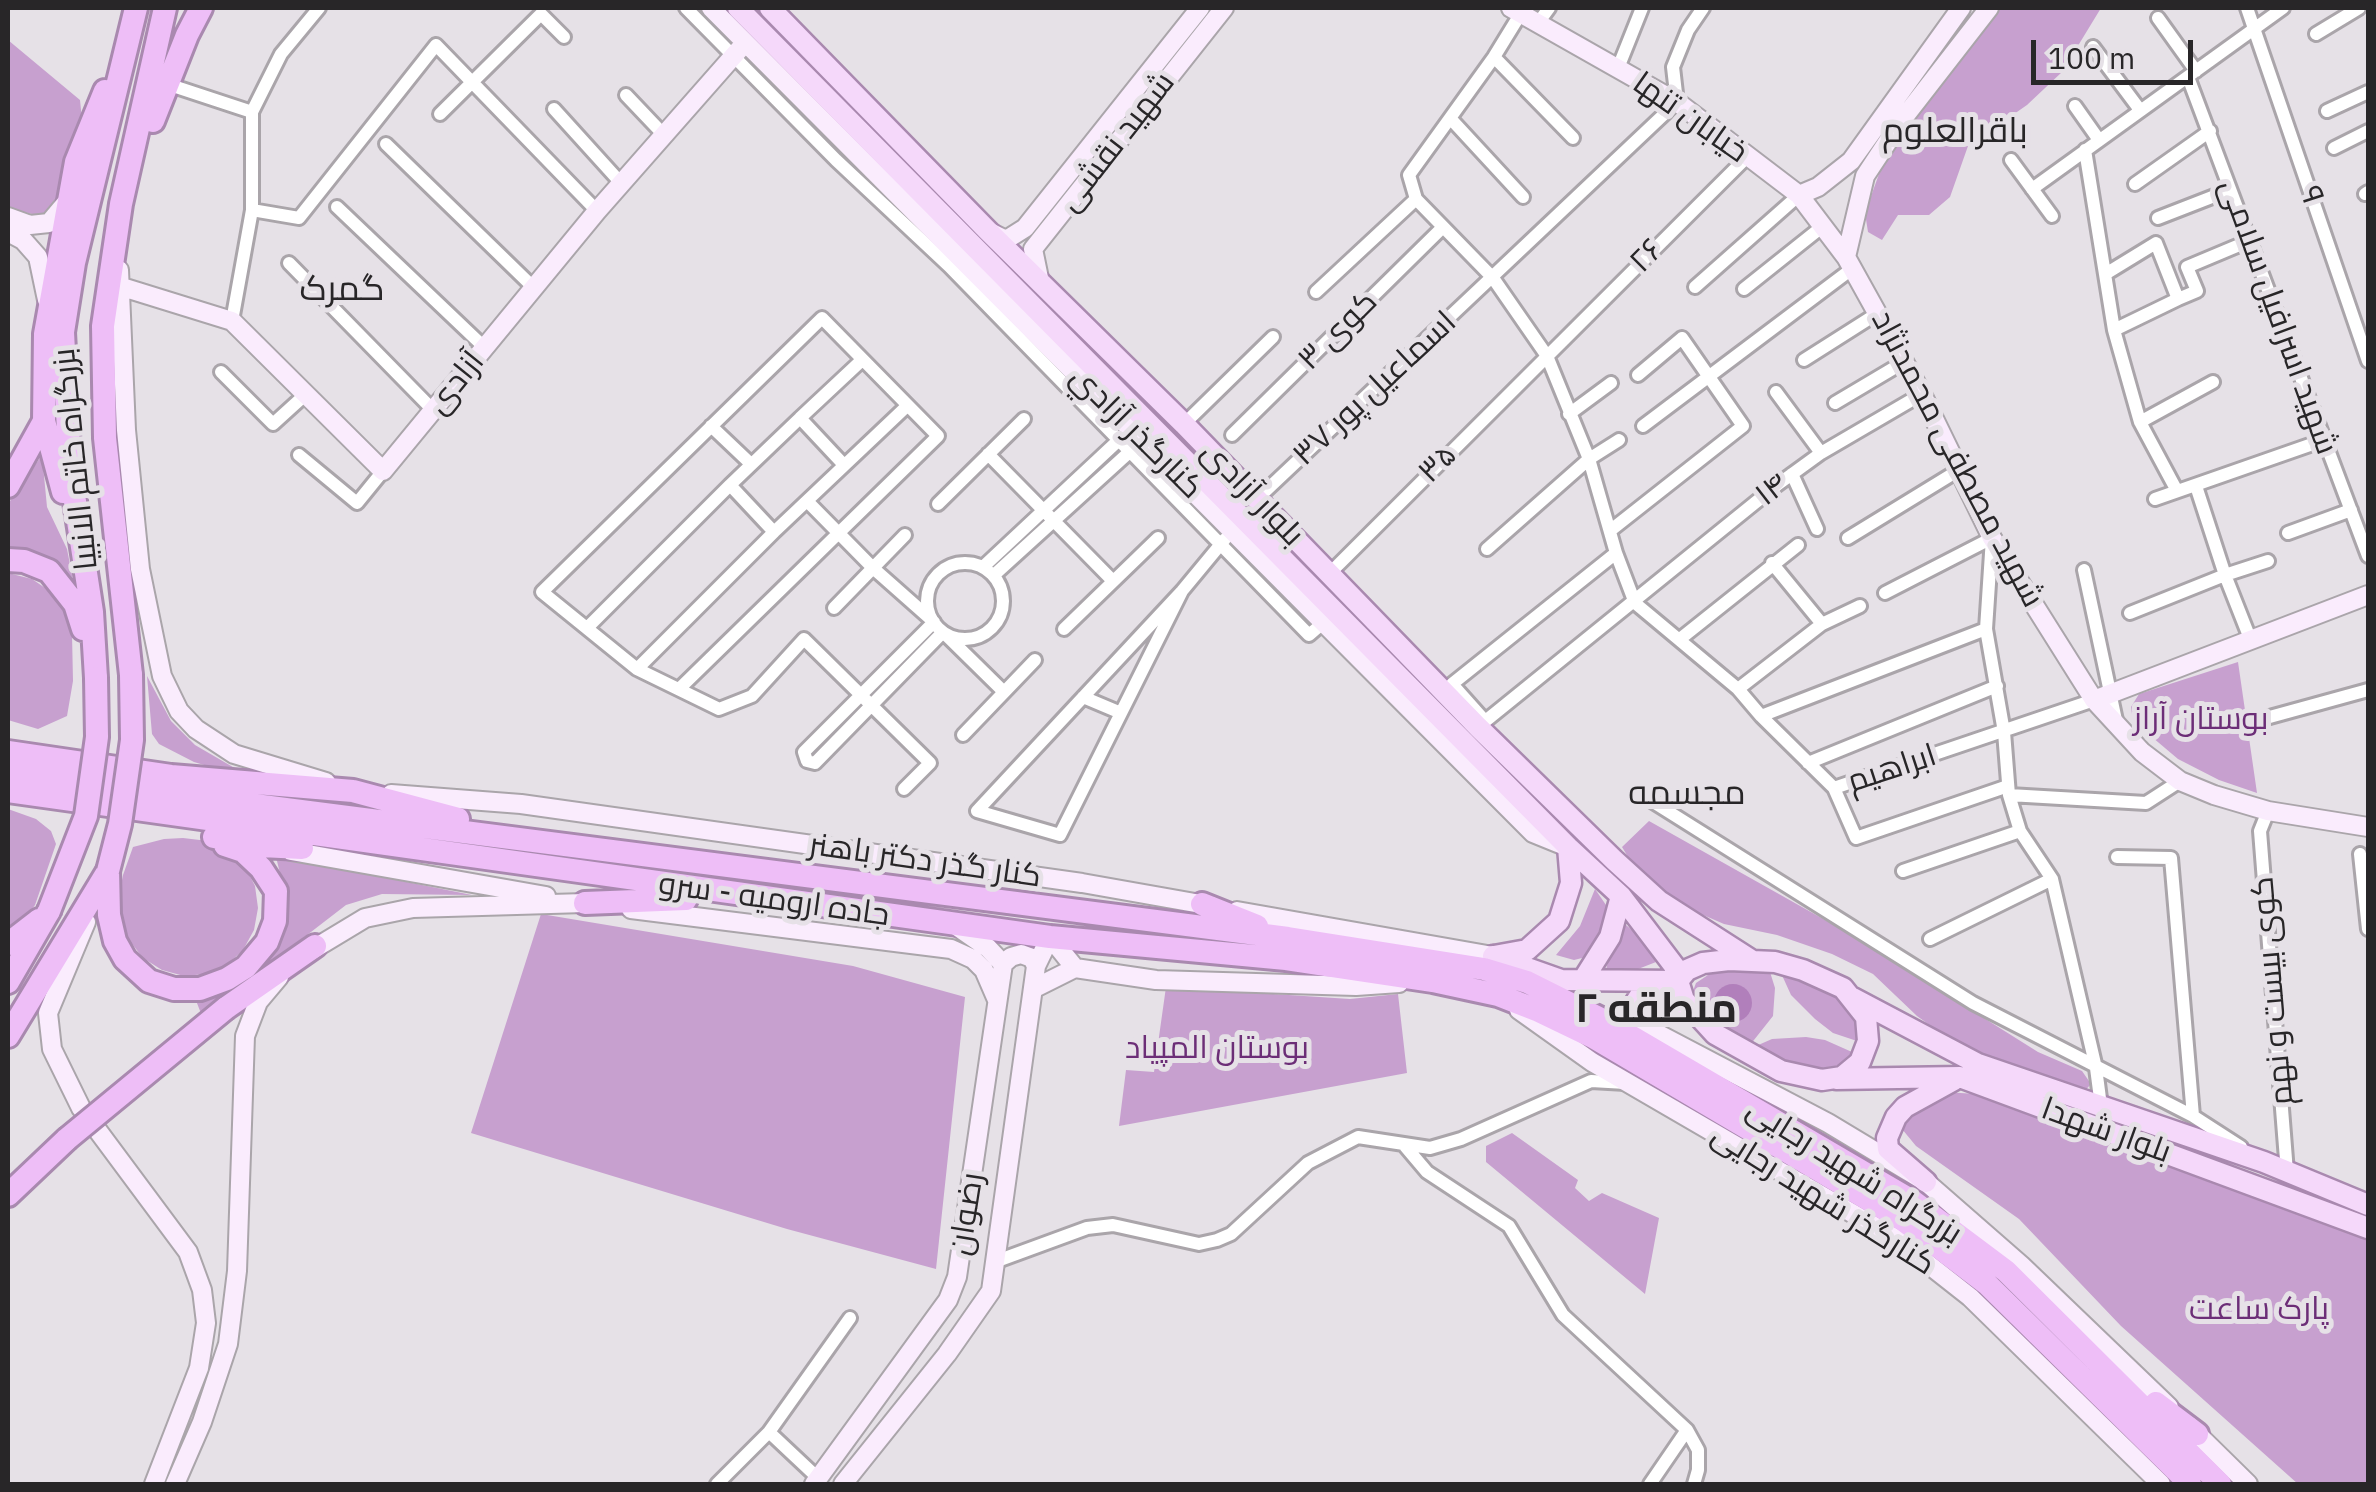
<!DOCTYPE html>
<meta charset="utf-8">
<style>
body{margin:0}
#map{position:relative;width:2376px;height:1492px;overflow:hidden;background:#e6e1e7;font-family:"IBM Plex Sans",sans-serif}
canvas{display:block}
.frame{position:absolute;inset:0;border:10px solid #282628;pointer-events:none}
.scale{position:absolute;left:2031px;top:40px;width:162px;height:45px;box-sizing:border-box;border:5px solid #282628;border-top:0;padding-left:12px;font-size:30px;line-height:35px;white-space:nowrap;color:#282628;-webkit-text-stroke:8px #e6e1e7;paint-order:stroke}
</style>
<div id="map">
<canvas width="2376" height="1492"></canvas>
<div class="frame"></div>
<div class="scale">100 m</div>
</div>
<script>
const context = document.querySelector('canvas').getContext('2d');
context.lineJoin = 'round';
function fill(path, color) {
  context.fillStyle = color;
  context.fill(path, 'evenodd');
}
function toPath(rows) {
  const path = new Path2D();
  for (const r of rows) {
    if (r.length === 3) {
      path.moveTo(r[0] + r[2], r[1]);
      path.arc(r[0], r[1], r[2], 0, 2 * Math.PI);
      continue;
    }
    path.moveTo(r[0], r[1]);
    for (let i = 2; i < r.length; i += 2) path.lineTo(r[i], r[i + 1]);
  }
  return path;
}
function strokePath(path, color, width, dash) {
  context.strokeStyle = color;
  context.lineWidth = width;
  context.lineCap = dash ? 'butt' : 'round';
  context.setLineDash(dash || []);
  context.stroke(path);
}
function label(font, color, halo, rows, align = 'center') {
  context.font = font + ' "IBM Plex Sans",Cairo,sans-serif';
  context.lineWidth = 10;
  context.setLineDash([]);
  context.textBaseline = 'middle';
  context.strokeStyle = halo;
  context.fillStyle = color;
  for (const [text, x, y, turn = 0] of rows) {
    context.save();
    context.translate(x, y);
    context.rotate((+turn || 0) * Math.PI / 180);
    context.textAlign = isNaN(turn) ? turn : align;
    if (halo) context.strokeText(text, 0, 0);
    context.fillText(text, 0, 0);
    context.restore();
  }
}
const green = toPath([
 [1998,8,2101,8,2062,72,2027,105,1968,146,1950,197,1929,215,1898,215,1882,240,1868,232,1865,213,1884,160],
 [8,40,80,100,82,120,60,200,48,218,8,208],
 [42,455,47,507,67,549,73,580,39,556,8,550,8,504],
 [8,573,32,579,51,592,65,611,72,634,73,681,67,716,38,729,8,720],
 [2238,662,2257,793,2219,780,2178,759,2133,721,2131,707,2139,694],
 [147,676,171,721,195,745,238,770,221,770,194,762,159,744,152,734],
 [8,809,36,819,51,831,56,844,35,905,22,923,8,934],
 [1649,821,1850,934,2038,1052,2082,1071,2091,1084,2081,1095,1960,1047,1917,1016,1873,974,1832,954,1777,935,1724,924,1664,898,1639,875,1622,847],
 [183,838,208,841,229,851,245,866,255,886,258,908,254,930,243,950,227,965,206,974,184,976,162,970,143,958,129,940,122,918,119,895,123,875,133,847,164,839],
 [272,855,472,895,382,894,346,905,202,1016,195,998,230,985,284,890,277,861],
 [1595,889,1606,905,1610,923,1586,957,1574,960,1556,955,1580,926],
 [541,914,853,966,965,997,936,1269,787,1229,471,1133],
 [1626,925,1642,939,1656,962,1633,971,1606,970,1611,948],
 [1731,967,1770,972,1775,988,1773,1016,1750,1045,1730,1036,1698,1009,1693,991,1696,983,1711,973],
 [1781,973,1805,978,1832,991,1854,1013,1858,1026,1857,1041,1833,1033,1815,1019,1791,995],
 [1166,987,1350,999,1398,994,1407,1073,1119,1126,1126,1070,1154,1072],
 [1806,1037,1825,1040,1852,1052,1843,1064,1814,1072,1771,1056,1756,1046,1772,1039],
 [1945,1092,1976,1094,2368,1237,2368,1484,2298,1484,2121,1326,2019,1219,1916,1146,1902,1129,1913,1109],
 [1512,1133,1578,1180,1575,1188,1589,1201,1602,1193,1659,1218,1645,1294,1486,1162,1486,1146]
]);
const water = toPath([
 [1733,1003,19]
]);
const street = toPath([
 [686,8,836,160,949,266,1309,635,1324,622],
 [2247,8,2368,361],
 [1521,13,1494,57,1409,175,1416,199,1493,278,1547,356,1589,459,1616,553,1635,603],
 [2158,18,2196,71],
 [1538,23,1549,8],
 [2316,34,2359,8],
 [2093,47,2140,110],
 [1494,57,1573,138],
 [1618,68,1642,8],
 [2188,77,2368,556],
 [167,84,252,112],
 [626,95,664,135],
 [2075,106,2099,140],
 [554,109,621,183],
 [2327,111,2368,92],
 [440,114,541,14,564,37],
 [1450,118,1523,197],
 [386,144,533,287],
 [2334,148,2368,131],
 [2085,150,2114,330,2140,422,2177,491],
 [2011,160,2052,216],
 [2135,184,2210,131],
 [2032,189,2283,8],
 [2365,194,2368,192],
 [337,207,484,347],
 [252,210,299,218,436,45,597,211],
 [2158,218,2230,190],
 [289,263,433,410],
 [2107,273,2156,243,2178,299,2114,330],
 [1695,287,1799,195],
 [1744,289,1823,226],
 [1316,292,1416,199],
 [2178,299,2197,291,2187,267,2249,241],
 [232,321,252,210,252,112,281,54,319,8],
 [1804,360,1878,313],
 [221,372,273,424,306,394],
 [1776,392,1821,453],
 [1835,403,1904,362],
 [1569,414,1611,383],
 [800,418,862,360],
 [2140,422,2213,382],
 [1184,424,1273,337],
 [711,426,751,464],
 [1643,426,1853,268],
 [1232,435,1443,227],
 [988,454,1112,580],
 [299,455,357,503,383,471],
 [844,465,800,418,730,485,774,532,907,406],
 [1792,474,1817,529],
 [2196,486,2225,575,2251,641],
 [2155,499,2324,440],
 [1256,500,1677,102,1673,67,1688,30,1703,8],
 [807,501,873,568,934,622,804,752,807,761,815,763,943,632,1004,692],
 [938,504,1024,419],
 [1611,530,1743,426,1682,338,1638,375],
 [2288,533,2351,510],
 [1848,538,1959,470],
 [1992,538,1986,629,2004,732,2009,795,2020,831,2052,879,2096,1068,2101,1106],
 [1487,549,1589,459,1619,440],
 [1772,563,1822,624],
 [965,601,38],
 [983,567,1121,438],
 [2084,570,2117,725],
 [1330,573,1747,157],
 [994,575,1136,446],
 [1182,591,1060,835,977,811,1182,591,1225,539],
 [1885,593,1992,538],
 [1635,603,1738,689,1761,716,1834,788,1856,838,2008,786],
 [834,608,905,535],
 [2130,613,2225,575,2268,561],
 [587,628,730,485],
 [1064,629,1158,538],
 [1680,639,1798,545],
 [637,669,774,532],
 [679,689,938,436,822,318,542,592,637,669,719,709,752,696,804,639,930,763,904,789],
 [1738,689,1822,624,1860,606],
 [1083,697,1121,713],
 [1761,716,1986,629],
 [2266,718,2368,690],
 [1485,721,1452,684,1616,553],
 [1478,727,1777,485,1821,453,1922,394],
 [963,735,1035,660],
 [1808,763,1997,686],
 [1834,788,2094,700],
 [2009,795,2146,803,2180,781],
 [1650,800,1973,1003,2193,1116,2241,1147],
 [2268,811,2260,831,2287,1172],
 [2360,854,2368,929],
 [2117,857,2171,858,2193,1116],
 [1903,871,2020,831],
 [1930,939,2052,879],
 [1405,1146,1427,1172,1509,1226,1563,1315,1687,1430,1698,1450,1698,1470,1694,1484],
 [997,1261,1087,1228,1113,1225,1199,1244,1217,1240,1231,1234,1308,1163,1358,1137,1430,1148,1461,1139,1591,1081,1626,1083],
 [769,1432,819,1479],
 [717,1484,769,1432,850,1318],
 [1650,1484,1687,1430]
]);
const secondary = toPath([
 [711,8,1533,833,1565,846],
 [1511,8,1677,102,1799,195,1846,257,1922,394,1992,538,2094,700,2142,752,2180,781,2214,795,2268,811,2368,827],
 [1799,195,1818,187,1851,161,1961,8],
 [8,217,30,225,49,223,65,204],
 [988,231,1006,240,1025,228,1200,8],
 [8,232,23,240,38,257,47,300],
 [1846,257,1865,176,1902,120,1989,8],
 [119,270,126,430,140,569,162,676,179,711,196,729,234,754,326,782],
 [1040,283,1033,249,1224,8],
 [119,286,232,321,383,471,597,211,744,44],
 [2094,700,2368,595],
 [391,794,521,804,1082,883,1212,906],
 [291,851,546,896],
 [631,909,951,949,973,959,984,970,997,1000],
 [1237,911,1493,956],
 [86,922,48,1013,52,1049,81,1108,188,1252,202,1290,206,1323,199,1368,154,1484],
 [307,953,365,918,413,908,585,903],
 [1003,964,1011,957,1021,954,1032,958,1036,966],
 [1035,988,1075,968,1156,980,1356,986,1399,983],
 [1632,1008,1637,1022,1647,1028,1828,1123,1926,1182,2021,1265,2169,1407],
 [1519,1010,1592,1062,1895,1238,1970,1297,2161,1484],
 [2188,1425,2248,1484],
 [175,1484,202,1422,228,1344,237,1271,245,1036,258,1002,279,977],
 [814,1484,948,1300,957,1277,1003,964,988,948,955,925],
 [843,1484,947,1354,991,1291,1036,966,1050,937,1075,968]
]);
const primary = toPath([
 [738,8,1568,847,1621,896,1681,975],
 [770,8,988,231,1184,424,1478,727,1614,860,1659,901,1751,960],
 [1493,956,1561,980,1678,981],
 [1494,956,1527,950,1559,921,1571,883,1568,847],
 [1729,960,1775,962,1803,970,1843,988,1866,1017,1868,1041,1860,1062,1842,1077,1822,1080,1781,1071,1715,1034,1684,1000,1678,981,1687,970,1703,963,1729,960],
 [1583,980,1610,937,1621,896],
 [1853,998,1978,1064,2264,1162,2368,1205],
 [1632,1008,1641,994,1655,992,1689,1014],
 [1836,1079,1960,1077,2368,1228],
 [1926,1182,1888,1149,1887,1138,1896,1117,1905,1107,1954,1080]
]);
const highway = toPath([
 [153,121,187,35,201,8],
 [8,486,44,421],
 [63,492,44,421,45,334,76,162,105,91],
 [8,560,24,561,49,571,75,604,83,629],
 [131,675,105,438,103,326,121,204,165,8],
 [96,678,92,612,70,469,63,332,74,263,136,8],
 [8,752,171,776,353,791,458,819],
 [8,770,161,793,1288,938,1484,969,1527,982,1603,1020,1914,1202,2006,1271,2220,1484],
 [8,791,1050,937,1286,959,1433,981,1498,995,1539,1011,1593,1037,1903,1220,1987,1284,2190,1484],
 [214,837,261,846,302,848],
 [108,871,109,915,115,941,125,959,149,981,174,989,200,989,227,979,246,967,267,942,275,921,276,891,261,868,243,851,225,845],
 [585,903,686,899],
 [1202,904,1257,926],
 [8,944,39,920],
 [8,982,49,911],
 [226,1008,315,946],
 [8,1036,108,871],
 [8,1195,67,1139],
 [2156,1403,2197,1434]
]);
const highwayBridge = toPath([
 [108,871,120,824,132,740,131,675],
 [49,911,86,816,97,737,96,678],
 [67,1139,226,1008]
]);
const streetNames = [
 ["خیابان تنها",1690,118,35],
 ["شهید نقشی",1117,142,-52],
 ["۹",2311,195,72],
 ["۲۶",1647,256,-45],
 ["شهید اسرافیل سلامی",2278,317,70],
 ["کوی ۳",1338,331,-45],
 ["آزادی",456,383,-51],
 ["اسماعیل پور ۳۷",1375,389,-43],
 ["کنارگذر آزادي",1136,433,45],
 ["بزرگراه خاتم الانبیا",76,459,-96],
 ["شهید مصطفی محمدنژاد",1957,459,62],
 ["۳۵",1438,464,-45],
 ["۱۴",1772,490,-38],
 ["بلوار آزادی",1252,494,46],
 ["ابراهیم",1892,769,-18],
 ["کنار گذر دکتر باهنر",925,861,8],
 ["جاده ارومیه - سرو",774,900,8],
 ["کوی بیست و نهم",2273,991,-95],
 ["بلوار شهدا",2106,1131,20],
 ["بزرگراه شهید رجایی",1854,1172,32],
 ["کنارگذر شهید رجایی",1823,1200,32],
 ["رضوان",967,1214,-81]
];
const parkNames = [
 ["بوستان آراز",2201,720],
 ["بوستان المپیاد",1217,1049],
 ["پارک ساعت",2259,1310]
];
const neighbourhoodNames = [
 ["باقرالعلوم",1955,132],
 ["گمرک",342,290],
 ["مجسمه",1687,794]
];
const districtNames = [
 ["منطقه ۲",1656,1010]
];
fill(green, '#c7a0cf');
fill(water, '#b17fbb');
strokePath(street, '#aaa5aa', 18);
strokePath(secondary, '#aaa5aa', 22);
strokePath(primary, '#a989af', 25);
strokePath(highway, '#a989af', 28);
strokePath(street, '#fff', 12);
strokePath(secondary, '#faecfd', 18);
strokePath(primary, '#f5d8fa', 20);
strokePath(highway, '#eebef7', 22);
strokePath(highwayBridge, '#a989af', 28, []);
strokePath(highwayBridge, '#eebef7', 22);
label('32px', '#282628', '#e6e1e7', streetNames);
label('32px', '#6c2e77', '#e6e1e7', parkNames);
label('35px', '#282628', '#e6e1e7', neighbourhoodNames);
label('bold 42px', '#282628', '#e6e1e7', districtNames);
</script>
